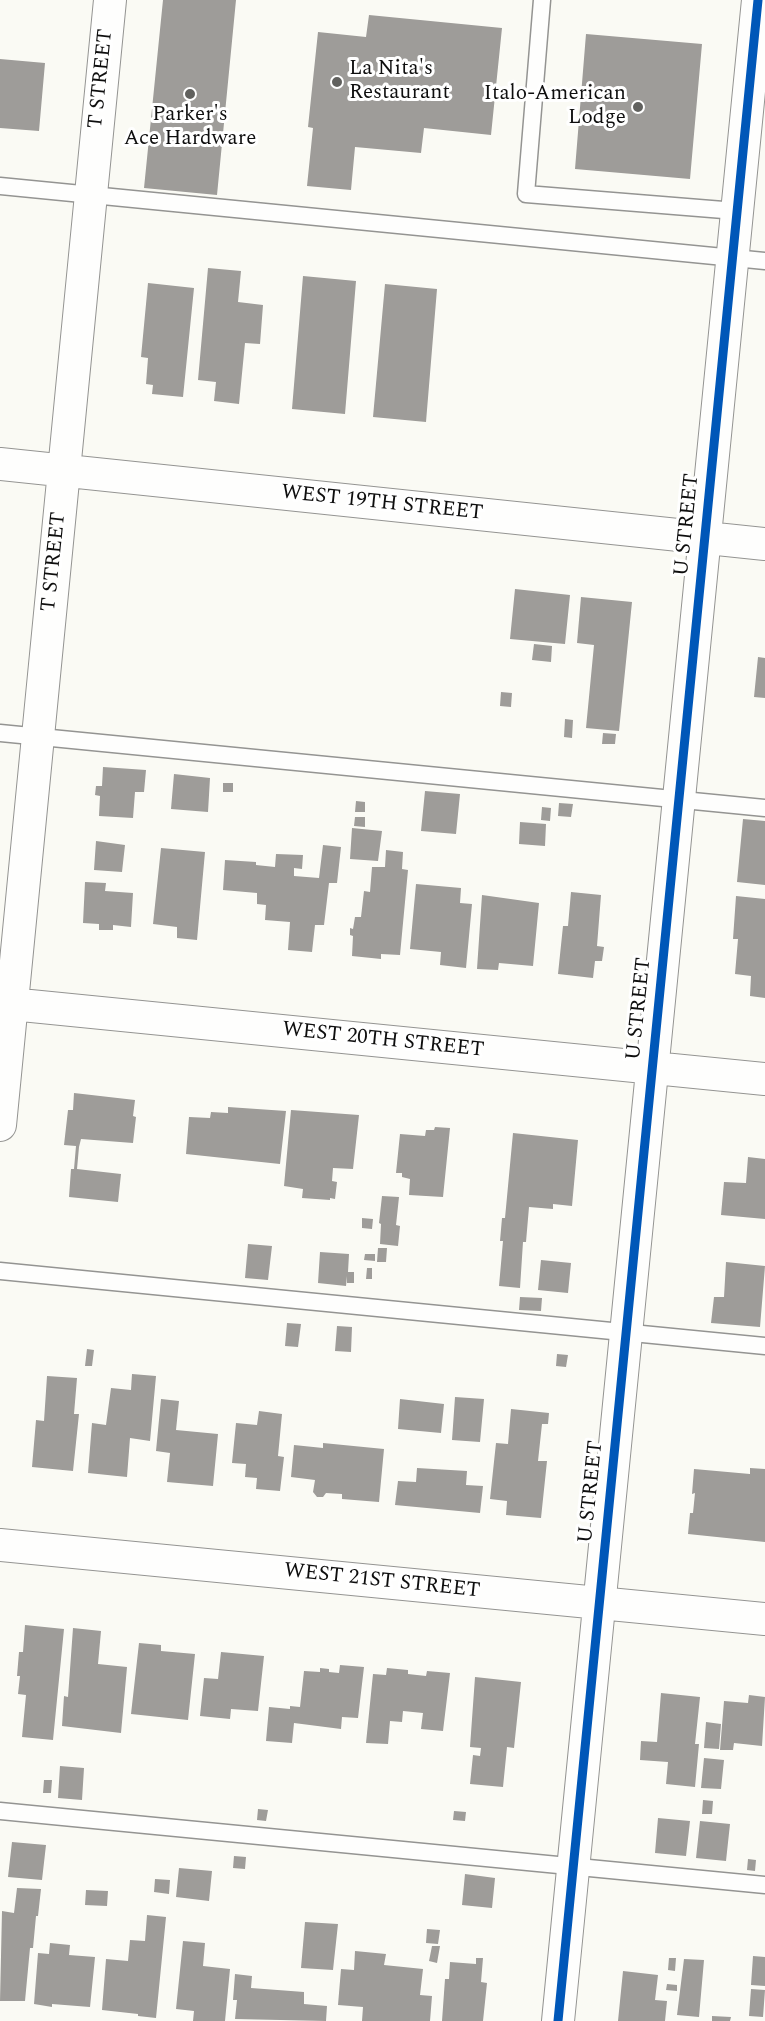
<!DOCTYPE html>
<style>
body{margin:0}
canvas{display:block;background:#fafaf4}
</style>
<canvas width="765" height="2021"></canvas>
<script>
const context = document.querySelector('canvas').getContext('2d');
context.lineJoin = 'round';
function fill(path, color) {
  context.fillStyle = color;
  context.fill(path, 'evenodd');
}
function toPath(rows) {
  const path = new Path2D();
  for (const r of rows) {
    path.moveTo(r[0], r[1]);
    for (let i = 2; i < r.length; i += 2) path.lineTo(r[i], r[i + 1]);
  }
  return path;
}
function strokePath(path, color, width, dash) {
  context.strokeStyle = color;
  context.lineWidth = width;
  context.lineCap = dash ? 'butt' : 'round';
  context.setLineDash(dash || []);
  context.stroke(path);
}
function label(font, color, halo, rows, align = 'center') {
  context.font = font + ' Spectral,serif';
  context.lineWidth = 6;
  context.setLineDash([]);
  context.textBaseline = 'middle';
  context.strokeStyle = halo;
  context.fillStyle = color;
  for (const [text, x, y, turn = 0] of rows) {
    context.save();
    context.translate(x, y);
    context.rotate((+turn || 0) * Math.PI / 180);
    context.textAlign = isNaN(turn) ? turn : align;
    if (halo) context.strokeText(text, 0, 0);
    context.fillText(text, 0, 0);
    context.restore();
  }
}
const building = toPath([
 [163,0,236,0,217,195,144,188],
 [369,15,502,28,491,135,424,128,421,153,355,147,351,190,307,186,313,128,308,127,318,32,366,37],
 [586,34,702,44,690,179,575,169],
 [0,59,45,63,39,131,0,128],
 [208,268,241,271,238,302,263,305,260,344,245,343,239,404,214,401,216,382,198,380],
 [303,276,356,281,345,414,292,409],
 [148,283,194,288,183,397,152,394,153,385,146,384,148,358,141,357],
 [385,284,437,289,426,422,373,417],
 [515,589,570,595,565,644,510,639],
 [581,597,632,602,619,731,586,728,594,645,577,643],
 [534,644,552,646,551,662,532,660],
 [758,657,765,658,765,698,754,697],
 [501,692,512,693,511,707,500,706],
 [565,719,573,720,572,738,564,737],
 [603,733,616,734,615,744,602,744],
 [103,767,146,770,144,792,135,792,133,818,99,816,100,796,95,795,96,786,102,786],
 [174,774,210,778,208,812,171,809],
 [223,783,233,783,233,792,223,792],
 [425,791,460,794,456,834,421,831],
 [356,801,365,802,365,812,355,812],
 [559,803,573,804,571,817,558,816],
 [542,807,551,808,550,821,541,820],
 [355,817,365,817,365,827,354,826],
 [743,819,765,821,765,885,737,882],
 [520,822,546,824,545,846,519,844],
 [352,828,382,831,378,861,350,859],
 [96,841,125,845,122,872,94,870],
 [323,845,341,847,337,883,329,883,324,925,315,925,312,952,288,950,290,922,265,920,266,905,257,904,257,893,223,890,225,860,256,862,256,865,275,867,276,854,303,855,302,869,294,868,294,876,319,878],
 [161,848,205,852,197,940,177,938,177,927,153,924],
 [386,850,403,852,402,869,408,870,400,955,381,954,381,959,352,956,353,936,350,935,350,928,353,929,355,917,361,917,364,891,370,892,372,867,385,867],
 [85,882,106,883,105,891,133,893,131,927,113,925,113,930,99,930,99,924,83,923],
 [416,884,461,888,460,903,472,904,466,968,440,965,441,952,410,949],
 [571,892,601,895,597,946,604,947,602,961,595,961,593,978,558,974,563,926,568,926],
 [482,895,539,903,533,966,499,963,498,970,477,969],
 [736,896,765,899,765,998,750,996,751,976,735,974,738,939,733,939],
 [74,1093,135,1100,133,1116,136,1117,133,1143,81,1139,79,1147,77,1169,121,1174,118,1202,69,1197,71,1169,74,1169,76,1146,64,1145,68,1110,73,1110],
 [228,1107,286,1111,280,1164,186,1154,189,1117,210,1118,211,1112,228,1113],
 [291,1110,359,1115,353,1169,333,1168,332,1181,337,1182,335,1199,330,1198,330,1200,302,1198,303,1189,284,1186],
 [435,1127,450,1128,443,1197,409,1195,410,1179,402,1177,402,1173,396,1173,400,1134,425,1136,426,1130,434,1130],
 [513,1133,578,1140,572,1206,553,1204,553,1209,529,1207,526,1242,523,1242,520,1288,499,1286,503,1241,500,1241,502,1218,505,1218],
 [748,1157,765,1159,765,1219,721,1215,724,1182,746,1183],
 [382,1196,399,1197,396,1225,400,1226,398,1246,380,1244,381,1224,379,1223],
 [362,1218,373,1219,372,1229,362,1228],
 [248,1244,272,1246,268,1280,245,1278],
 [378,1248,387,1248,386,1262,377,1262],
 [320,1252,349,1254,348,1272,354,1272,354,1283,347,1283,347,1276,346,1286,318,1283],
 [365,1254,375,1254,375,1261,364,1260],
 [541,1260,571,1263,568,1293,538,1290],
 [726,1262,765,1266,760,1327,711,1323,714,1297,724,1297],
 [367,1268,372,1268,372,1279,366,1279],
 [520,1297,542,1298,541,1311,519,1310],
 [287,1323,301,1324,298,1347,285,1346],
 [337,1326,352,1327,351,1352,335,1351],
 [87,1349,94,1350,92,1366,85,1366],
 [557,1354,568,1355,566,1367,556,1366],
 [132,1374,156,1376,150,1441,130,1438,127,1477,88,1473,92,1423,106,1425,111,1388,131,1390],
 [47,1376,77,1378,74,1414,79,1414,73,1471,32,1467,36,1420,44,1421],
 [455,1397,484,1399,480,1442,452,1440],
 [161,1399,179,1401,176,1430,218,1434,213,1486,167,1482,170,1453,156,1451],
 [400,1399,444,1404,441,1433,398,1429],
 [511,1409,549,1413,548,1424,542,1424,538,1461,547,1461,541,1518,506,1515,507,1501,490,1499,496,1443,508,1444],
 [259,1411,282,1414,278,1456,284,1457,280,1491,256,1489,257,1478,245,1477,246,1464,232,1463,236,1423,257,1425],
 [323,1443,384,1449,379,1502,342,1499,342,1494,326,1493,323,1497,317,1497,313,1492,315,1480,291,1477,294,1445,323,1448],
 [417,1468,467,1471,466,1485,483,1486,480,1513,395,1505,398,1481,416,1482],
 [750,1468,765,1469,765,1542,688,1534,690,1513,693,1513,695,1493,692,1494,694,1469,750,1474],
 [25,1625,64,1629,53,1740,22,1737,26,1695,18,1694,20,1676,17,1676,19,1652,23,1652],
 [73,1628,101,1631,98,1664,127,1667,121,1733,62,1726,64,1696,68,1697],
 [139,1643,161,1645,161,1651,195,1654,188,1720,131,1714],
 [221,1652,264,1656,258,1711,231,1709,230,1719,200,1716,204,1678,218,1679],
 [340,1665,364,1667,358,1718,342,1717,341,1729,294,1723,292,1743,266,1741,269,1707,290,1709,290,1706,300,1707,304,1671,320,1672,320,1668,329,1669,329,1672,339,1673],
 [387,1668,408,1670,408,1674,426,1676,427,1671,450,1673,443,1731,421,1729,423,1713,403,1711,402,1722,390,1721,388,1744,366,1743,373,1674,386,1675],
 [475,1677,521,1682,514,1748,507,1747,503,1787,470,1784,473,1755,480,1756,481,1748,470,1747],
 [661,1693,700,1697,695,1744,699,1744,695,1787,666,1784,668,1762,640,1760,641,1741,657,1742],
 [749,1695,765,1697,762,1746,734,1743,733,1750,720,1750,724,1701,748,1703],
 [706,1722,721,1724,719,1749,704,1748],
 [704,1758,724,1760,721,1789,701,1788],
 [60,1766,84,1768,82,1800,58,1798],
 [44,1780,52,1780,51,1793,43,1793],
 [703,1800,713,1801,712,1814,702,1814],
 [258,1809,268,1810,266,1821,257,1820],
 [454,1811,466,1812,465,1821,453,1820],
 [658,1818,690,1821,686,1856,655,1853],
 [700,1821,730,1824,726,1861,696,1858],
 [12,1842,46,1845,42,1880,8,1877],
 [234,1856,246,1857,245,1869,233,1868],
 [748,1859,756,1860,755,1871,747,1870],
 [179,1868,212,1871,209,1901,176,1897],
 [465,1874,495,1878,492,1908,462,1905],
 [155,1879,170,1880,169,1894,154,1892],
 [17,1888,41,1889,38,1916,36,1916,33,1948,30,1948,25,2001,0,2001,2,1911,14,1913],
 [86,1890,108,1891,107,1906,85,1905],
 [147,1915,166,1917,156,2018,138,2016,138,2014,102,2010,106,1959,128,1961,130,1940,145,1941],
 [305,1922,338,1924,333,1970,301,1968],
 [427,1929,440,1930,438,1944,426,1943],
 [183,1941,205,1943,203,1966,230,1969,225,2021,193,2021,194,2011,176,2009],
 [50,1943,70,1945,69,1955,95,1957,90,2007,52,2004,52,2007,34,2004,38,1953,49,1954],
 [432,1946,440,1946,437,1963,429,1961],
 [355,1951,386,1954,384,1965,423,1969,420,1995,432,1996,430,2021,362,2021,363,2007,338,2005,341,1969,354,1970],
 [753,1956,765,1957,765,1986,751,1985],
 [476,1958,483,1958,481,1982,487,1983,483,2021,442,2021,445,1979,449,1979,450,1962,476,1964],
 [669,1958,676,1958,675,1971,668,1970],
 [684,1959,704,1960,699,2017,677,2015],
 [623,1971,658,1975,655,2000,667,2001,665,2021,618,2021],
 [235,1974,252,1976,251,1988,304,1992,304,2004,327,2006,326,2021,235,2019,237,2000,233,2000],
 [667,1984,677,1985,677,1991,666,1990],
 [751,1989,765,1990,763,2017,749,2016],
 [712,2016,731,2017,730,2021,712,2021]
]);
const service = toPath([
 [542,0,526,194,736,211],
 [0,186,765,261],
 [0,733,765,808],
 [0,1271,765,1346],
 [0,1811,765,1885]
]);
const minor = toPath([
 [0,464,765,544],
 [0,1003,765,1079],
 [0,1125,110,0],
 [0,1545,765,1619],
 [558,2021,758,0]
]);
const cycleway = toPath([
 [558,2021,758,0]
]);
const markers = [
 [337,82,6,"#61615e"],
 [190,94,6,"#61615e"],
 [638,107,6,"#61615e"]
];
const poiNames = [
 ["La Nita's",349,70],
 ["Restaurant",349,94],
 ["Italo-American",626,95,"right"],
 ["Lodge",626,119,"right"],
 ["Parker's",190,116,"center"],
 ["Ace Hardware",190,140,"center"]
];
const streetNames = [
 ["T STREET",102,79,-84],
 ["WEST 19TH STREET",382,504,6],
 ["U STREET",688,525,-84],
 ["T STREET",55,562,-84],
 ["U STREET",640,1009,-84],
 ["WEST 20TH STREET",383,1041,6],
 ["U STREET",592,1492,-84],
 ["WEST 21ST STREET",382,1582,6]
];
fill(building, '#9e9c99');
strokePath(service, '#949492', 19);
strokePath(minor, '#949492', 34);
strokePath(service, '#fefefd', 16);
strokePath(minor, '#fefefd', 32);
strokePath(cycleway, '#0057b8', 9);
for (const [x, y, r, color] of markers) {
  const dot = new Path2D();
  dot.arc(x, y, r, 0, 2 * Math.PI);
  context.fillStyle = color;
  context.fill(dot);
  strokePath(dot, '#fff', 2);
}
label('21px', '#0e0e0e', '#fff', poiNames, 'left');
label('21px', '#0e0e0e', '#fff', streetNames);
</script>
